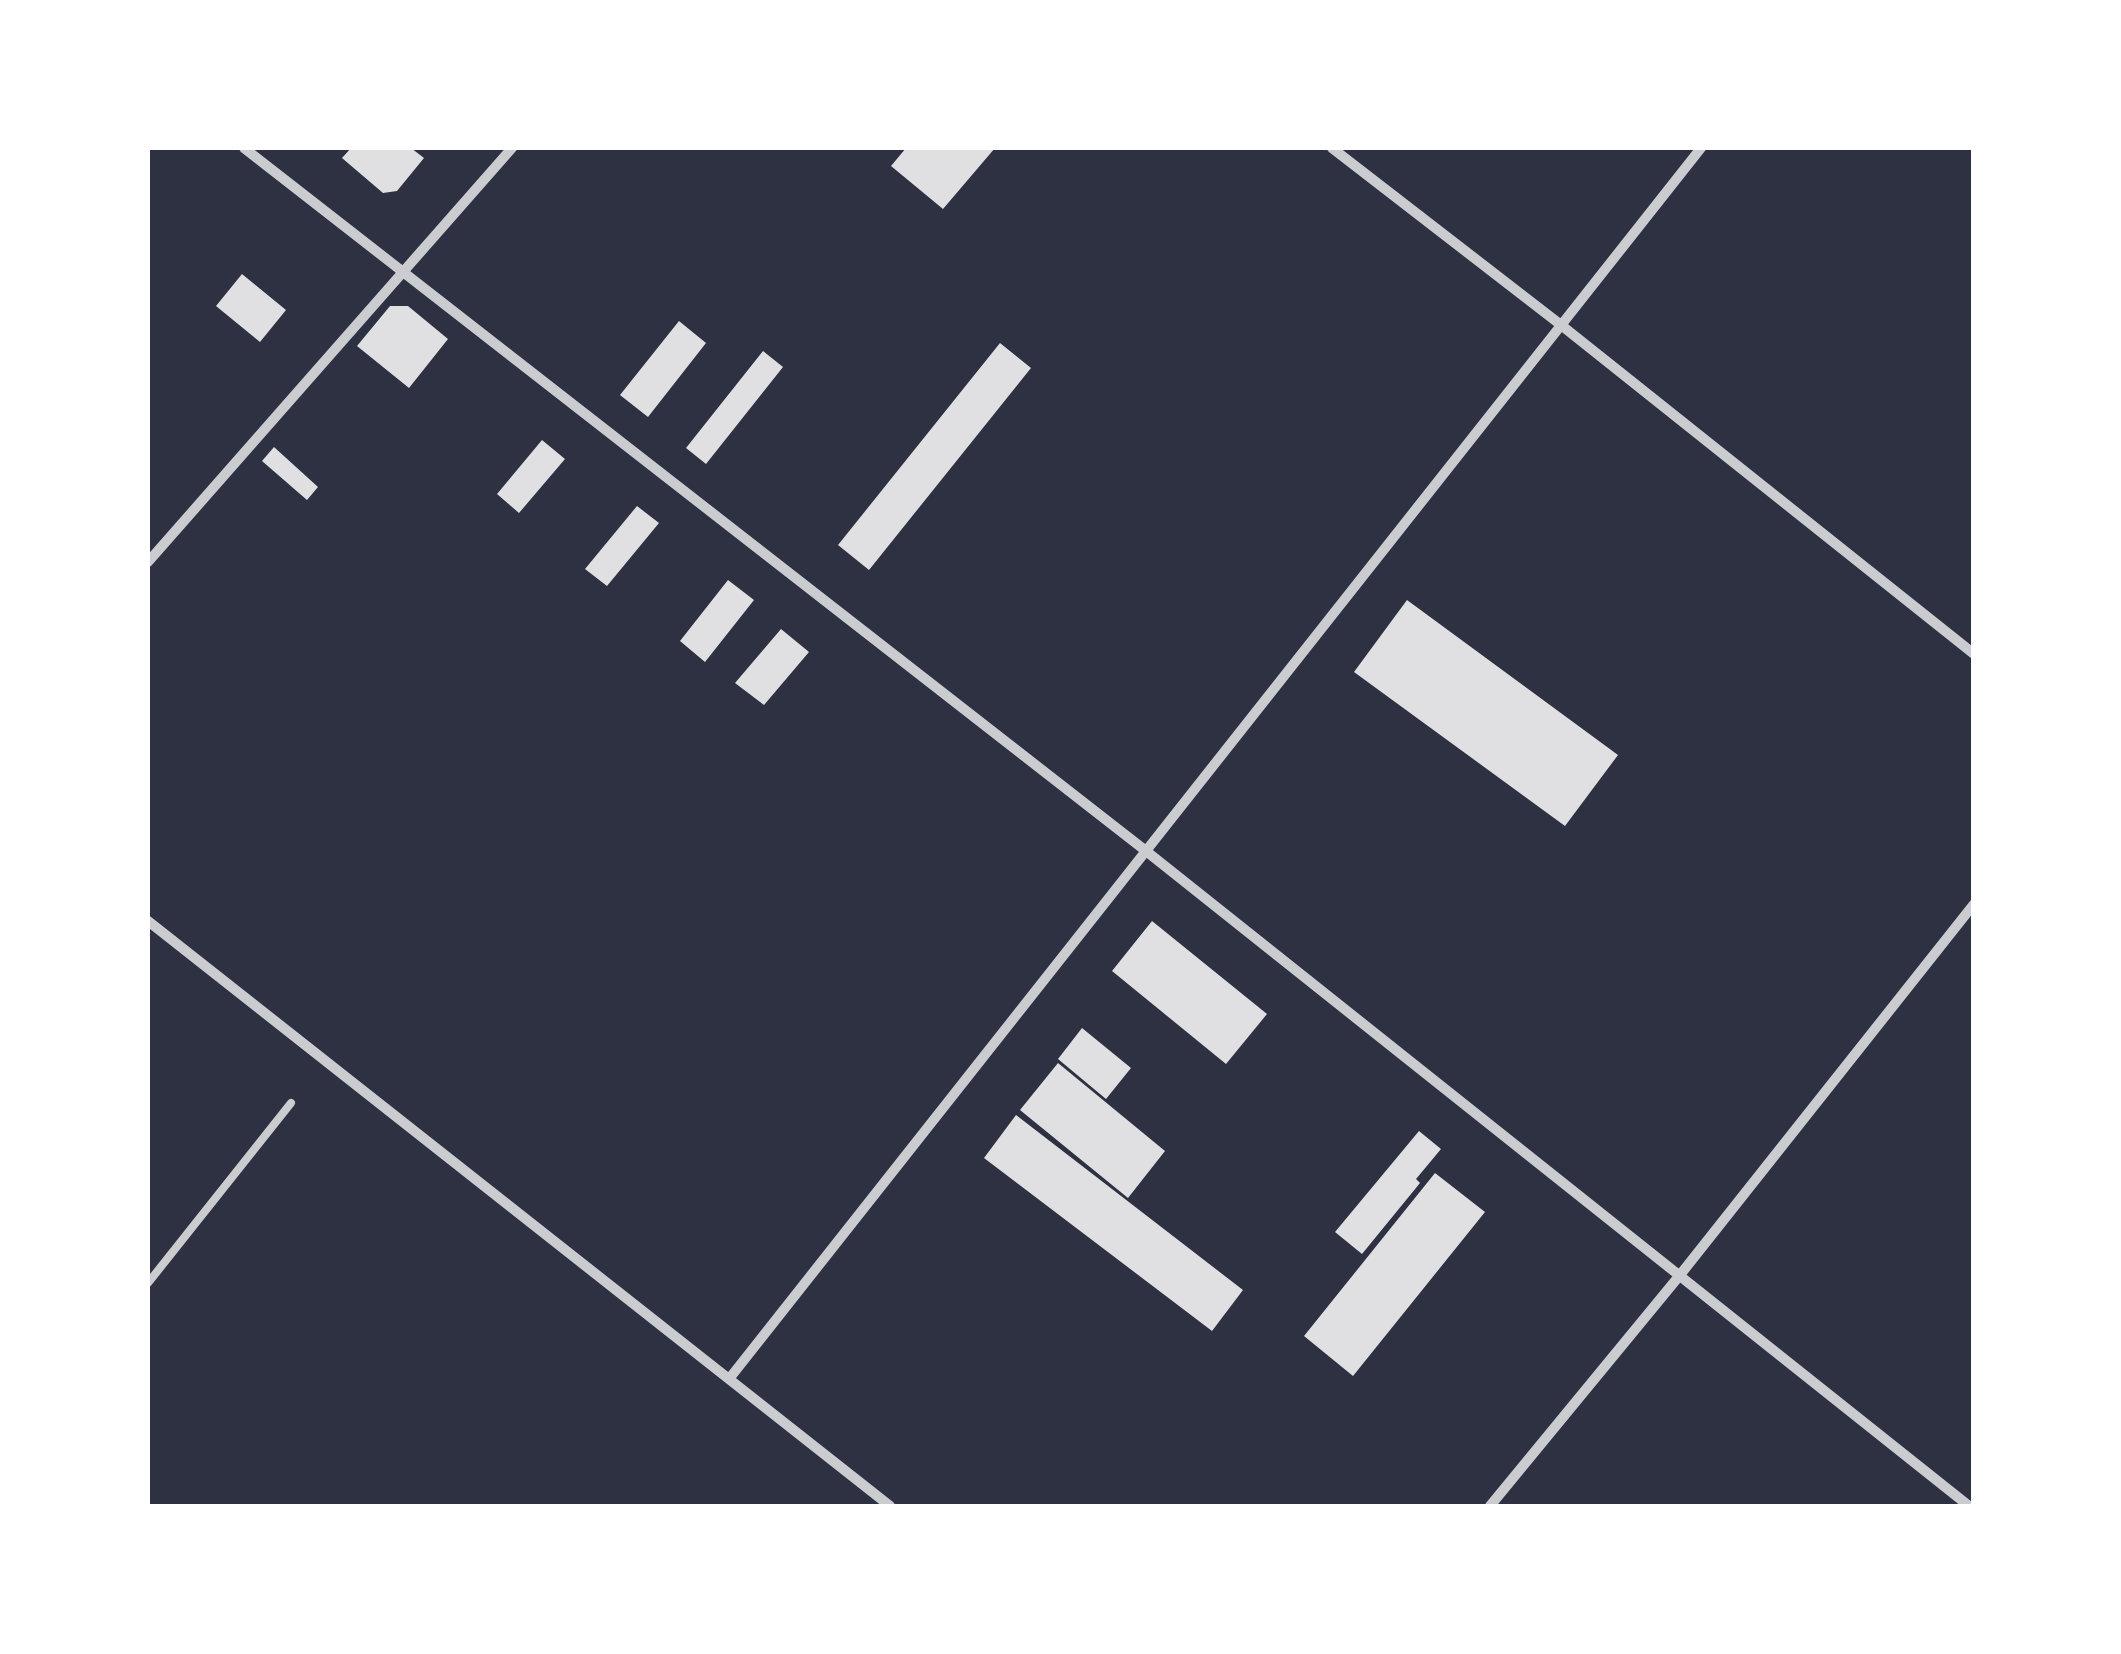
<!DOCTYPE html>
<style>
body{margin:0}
#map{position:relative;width:2121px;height:1654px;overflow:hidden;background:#2d3142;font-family:Raleway,sans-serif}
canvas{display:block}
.frame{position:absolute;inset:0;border:150px solid #fff;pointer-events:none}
</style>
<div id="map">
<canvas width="2121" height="1654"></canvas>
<div class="frame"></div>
</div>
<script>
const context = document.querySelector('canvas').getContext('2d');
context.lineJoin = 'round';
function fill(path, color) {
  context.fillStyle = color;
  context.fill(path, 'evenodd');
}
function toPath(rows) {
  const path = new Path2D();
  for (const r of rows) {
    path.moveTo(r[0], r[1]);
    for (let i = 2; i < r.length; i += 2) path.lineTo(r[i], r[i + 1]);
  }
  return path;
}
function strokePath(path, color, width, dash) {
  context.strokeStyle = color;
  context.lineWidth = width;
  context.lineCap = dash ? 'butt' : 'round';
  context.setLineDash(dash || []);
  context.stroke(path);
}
const building = toPath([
 [351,148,411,148,424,158,397,191,383,193,342,158],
 [906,148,995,148,943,209,891,166],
 [242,274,286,310,260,342,216,306],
 [390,306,408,306,448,339,409,388,357,346],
 [679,321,706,343,648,417,620,395],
 [1000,343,1031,368,869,570,838,545],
 [763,351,783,367,706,464,686,448],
 [542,440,565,459,519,513,497,494],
 [274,447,318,487,307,500,262,461],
 [637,506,659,523,607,586,585,569],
 [728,580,754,600,705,662,680,641],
 [1407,600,1618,755,1565,826,1354,672],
 [781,629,809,652,764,705,735,683],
 [1152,921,1267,1014,1226,1064,1112,971],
 [1082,1028,1131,1068,1106,1099,1058,1059],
 [1058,1063,1165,1151,1128,1198,1020,1110],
 [1016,1115,1243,1290,1212,1331,984,1158],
 [1419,1131,1441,1149,1416,1179,1420,1183,1362,1254,1335,1232],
 [1435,1173,1485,1212,1353,1376,1304,1336]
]);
const service = toPath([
 [148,1283,291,1103]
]);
const minor = toPath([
 [244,148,1146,851,1969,1506],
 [1332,148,1561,325,1974,654],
 [148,562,512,148],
 [148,921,890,1506],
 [729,1379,1701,148],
 [1490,1506,1680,1275,1974,904]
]);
fill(building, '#e0e0e3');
strokePath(service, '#caccd0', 8);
strokePath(minor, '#caccd0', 10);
</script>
